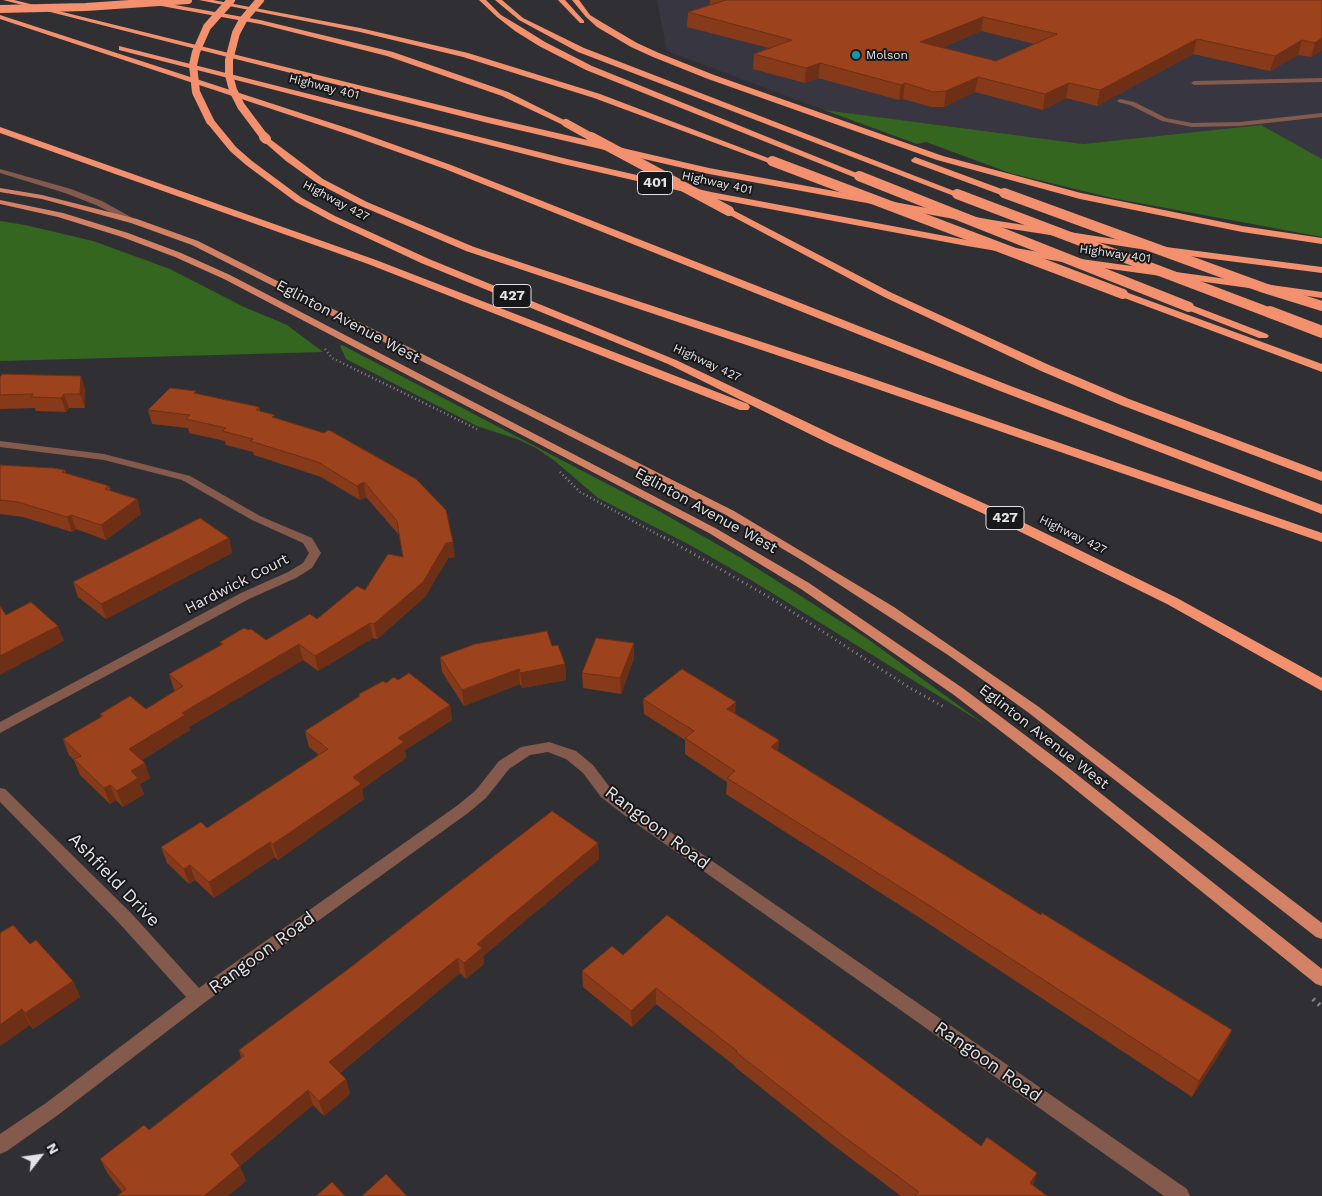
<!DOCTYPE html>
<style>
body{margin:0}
#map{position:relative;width:1322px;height:1196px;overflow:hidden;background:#303034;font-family:"Work Sans",sans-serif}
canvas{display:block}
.north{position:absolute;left:15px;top:1131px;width:50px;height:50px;-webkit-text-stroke:4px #18181a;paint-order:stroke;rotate:60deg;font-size:14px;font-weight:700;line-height:20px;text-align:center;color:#e3e3e5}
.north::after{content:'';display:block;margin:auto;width:18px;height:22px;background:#e3e3e5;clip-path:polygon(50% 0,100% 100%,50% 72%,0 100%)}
</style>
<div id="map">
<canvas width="1322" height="1196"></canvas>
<div class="north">N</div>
</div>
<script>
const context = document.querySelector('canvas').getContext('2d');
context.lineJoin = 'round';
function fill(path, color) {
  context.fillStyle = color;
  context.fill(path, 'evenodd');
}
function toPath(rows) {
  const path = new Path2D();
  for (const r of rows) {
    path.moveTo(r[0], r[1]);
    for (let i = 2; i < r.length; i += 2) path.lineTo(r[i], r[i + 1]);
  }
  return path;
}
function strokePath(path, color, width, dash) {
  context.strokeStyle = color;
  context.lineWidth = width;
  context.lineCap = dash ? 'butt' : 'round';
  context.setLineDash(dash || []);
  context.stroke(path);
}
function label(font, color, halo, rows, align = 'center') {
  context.font = font + ' "Work Sans",sans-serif';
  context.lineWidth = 4;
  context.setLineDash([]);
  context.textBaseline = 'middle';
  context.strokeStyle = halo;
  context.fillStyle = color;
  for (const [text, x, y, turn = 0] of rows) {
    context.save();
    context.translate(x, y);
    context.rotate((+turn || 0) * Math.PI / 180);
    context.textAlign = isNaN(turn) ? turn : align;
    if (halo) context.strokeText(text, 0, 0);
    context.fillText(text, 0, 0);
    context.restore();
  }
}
const built = toPath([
 [657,0,1322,0,1322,159,1261,125,1083,144,824,110,667,51]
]);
const green = toPath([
 [824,110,1083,144,1261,125,1322,159,1322,237,1112,198,1010,173,926,142,917,144],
 [0,221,25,225,93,241,170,269,244,307,287,325,323,352,0,361],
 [342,345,657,510,741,558,865,637,984,724,751,580,690,545,598,498,555,461,536,448,517,439,477,426,346,359,340,346]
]);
const pathFar2 = toPath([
 [325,349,332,358,477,429],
 [560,472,580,492,666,539]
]);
const pathFar1 = toPath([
 [664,537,774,600,910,688,944,707]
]);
const path = toPath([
 [1313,999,1322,1007]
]);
const lane = toPath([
 [1322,78,1322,82,1194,85,1191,83,1194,81,1322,78],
 [1120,99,1134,102,1166,118,1192,123,1240,122,1322,113,1322,117,1240,126,1192,127,1162,121,1130,105,1118,102,1117,101,1120,99],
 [0,169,71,189,102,201,138,221,131,223,96,205,65,193,0,173,0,169]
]);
const street = toPath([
 [0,441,104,454,190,476,260,516,312,538,321,553,312,568,296,578,249,599,0,733,0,722,241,593,288,572,303,563,309,553,303,543,252,520,182,480,104,460,0,447,0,441],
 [549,742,576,751,593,765,611,789,634,807,1187,1189,1190,1196,1164,1196,624,815,601,797,583,773,566,759,548,752,530,755,509,769,486,798,468,813,204,1003,58,1115,7,1151,0,1154,0,1134,46,1103,186,997,119,923,0,802,0,788,5,789,131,913,199,988,458,805,476,790,499,761,521,747,549,742]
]);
const primary = toPath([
 [0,188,42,195,137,219,198,241,734,511,894,607,1039,707,1322,923,1322,939,1316,937,1029,713,948,655,803,561,726,515,192,245,131,223,42,199,0,192,0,188],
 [0,200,63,213,128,233,181,253,230,275,717,529,809,583,964,689,1070,769,1322,969,1322,986,1316,984,1060,777,954,695,801,589,709,533,224,279,175,257,122,237,58,217,0,204,0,200]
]);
const highway = toPath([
 [3,0,14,0,488,117,709,168,992,220,1166,247,1322,267,1322,273,1166,253,992,226,709,174,488,123,3,0],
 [147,0,260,20,393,52,508,92,570,123,563,125,502,96,387,56,260,24,145,3,144,2,147,0],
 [199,0,213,0,360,28,468,53,600,94,776,161,772,164,769,163,594,98,463,57,360,32,199,0],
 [479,0,486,0,501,15,521,27,545,42,592,66,864,176,862,178,856,178,586,70,539,46,515,31,497,17,479,0],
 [495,0,502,0,523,18,584,48,962,194,957,197,954,196,578,52,519,20,495,0],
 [558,0,565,0,584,21,584,23,580,23,558,0],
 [572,0,579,0,590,15,603,23,637,43,659,53,714,75,943,156,1081,193,1242,226,1322,238,1322,244,1242,232,1080,199,937,160,708,79,653,57,631,47,597,27,586,17,572,0],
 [0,15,356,131,451,165,1008,385,1322,505,1322,514,1000,391,445,169,350,135,0,19,0,15],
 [119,46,567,159,711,192,967,240,1081,259,1322,292,1322,298,1081,265,967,246,711,198,563,164,119,50,119,46],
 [210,118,213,119,236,147,252,161,302,198,335,216,429,259,676,360,840,438,992,507,1177,598,1322,678,1322,691,1167,604,982,513,830,444,668,364,421,263,329,220,296,202,246,165,230,151,207,123,207,119,210,118],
 [0,127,376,260,748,404,750,407,748,410,740,410,368,264,0,133,0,127],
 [266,136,323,179,367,202,474,247,859,374,1322,533,1322,542,851,380,466,251,361,206,317,183,286,161,263,141,262,139,266,136],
 [915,157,1007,191,1009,193,1004,196,1001,195,912,162,911,160,915,157],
 [729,208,892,293,1049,365,1129,399,1322,472,1322,481,1121,405,1041,371,884,297,726,213,724,211,729,208],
 [1123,291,1322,364,1322,372,1119,296,1118,294,1119,292,1123,291],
 [1189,304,1267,334,1269,336,1267,338,1259,338,1185,309,1184,307,1185,305,1189,304]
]);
const highwayBridgeFar2 = toPath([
 [260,0,243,20,236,33,229,60,229,75,233,90,241,106,265,138],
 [0,9,86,7,188,0],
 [210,121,196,92,193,65,196,52,207,27,231,0],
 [566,123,593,138]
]);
const highwayBridgeFar1 = toPath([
 [264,137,266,139],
 [591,137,729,211],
 [772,161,1123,294],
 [859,176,1189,307],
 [1004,193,1264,288,1322,306],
 [957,194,1273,314]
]);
const highwayBridge = toPath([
 [1270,312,1322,332]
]);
const wall = toPath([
 [710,0,1322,0,1322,50,1311,57,1298,55,1270,71,1193,54,1097,106,1066,98,1043,110,975,92,944,107,931,107,903,99,899,100,818,78,805,83,753,69,754,54,769,48,687,27,688,12,710,5],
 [981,31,1035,44,996,61,941,48],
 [81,376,85,390,85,408,69,408,66,412,36,411,35,408,0,409,0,377],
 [197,394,259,407,260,411,276,418,324,433,455,557,448,558,425,597,377,639,373,638,318,671,303,660,189,727,190,730,142,760,150,778,140,784,144,794,123,807,116,800,110,804,80,775,74,760,69,755,63,739,101,717,100,714,146,709,175,691,174,690,169,674,221,645,220,642,266,640,317,619,365,590,403,557,399,535,366,497,360,500,321,477,254,455,253,452,226,445,225,441,189,433,188,428,152,424,148,410],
 [0,465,65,470,66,473,109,486,111,491,137,499,141,514,106,540,76,529,72,532,23,517,0,514],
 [229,538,232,553,106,619,78,597,73,582],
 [552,646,565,664,566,680,522,688,520,684,464,706,442,672,440,657],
 [634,658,621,694,583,688,582,673],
 [398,680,450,705,452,720,405,750,406,758,362,789,364,799,278,860,275,857,214,898,195,880,189,884,167,863,161,847,207,828,319,755,309,747,305,731,359,697,359,694,386,683],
 [643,699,735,714,779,740,778,751,1225,1045,1192,1097,923,920,726,794,727,782,685,754,685,740,644,714],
 [598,843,599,859,483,956,484,964,466,979,460,973,340,1073,346,1079,350,1094,324,1116,313,1105,240,1166,246,1181,122,1192,108,1174,100,1159,149,1130,241,1058,239,1050],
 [0,933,30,944,73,981,80,997,33,1029,30,1025,0,1046],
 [623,955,1033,1186,1047,1196,901,1196,837,1148,735,1067,735,1066,656,1004,632,1027,583,987,582,971]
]);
const shadedWall = toPath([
 [983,17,981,31,918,57,920,42],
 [1322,38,1322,50,1311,57,1315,43],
 [1197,39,1193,54,1097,106,1100,90],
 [1302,40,1298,55,1270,71,1275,56],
 [820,63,818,78,805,83,806,68],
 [978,77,975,92,944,107,946,91],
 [905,83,903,99,899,100,901,85],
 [1069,83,1066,98,1043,110,1045,94],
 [81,376,85,390,85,408,80,394],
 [64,394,69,408,66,412,61,398],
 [364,482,366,497,360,500,357,486],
 [137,499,141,514,106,540,101,525],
 [71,515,76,529,72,532,67,517],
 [229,538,232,553,106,619,101,604],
 [453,542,455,557,448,558,425,597,377,639,374,624,446,543],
 [370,623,373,638,318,671,315,656],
 [58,626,64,641,0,675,0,656],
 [634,643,634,658,621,694,620,678],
 [299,644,303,660,189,727,190,730,135,764,129,749,182,713],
 [565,664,566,680,522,688,520,673],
 [519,669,520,684,464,706,462,690],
 [736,702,735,717,727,709],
 [450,705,452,720,405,750,406,758,362,789,364,799,278,860,273,844,353,777,398,738],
 [779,740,777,756,771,747],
 [145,763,150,778,140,784,144,794,123,807,117,791,131,771],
 [110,785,116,800,110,804,104,788],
 [270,842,275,857,214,898,209,882],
 [598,843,599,859,483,956,484,964,466,979,464,963,477,944],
 [190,865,195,880,189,884,184,869],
 [458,958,460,973,333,1078,329,1062],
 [73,981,80,997,33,1029,25,1013],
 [656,988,656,1004,632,1027,631,1011],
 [22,1009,30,1025,0,1046,0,1025],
 [1232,1030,1225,1045,1192,1097,1199,1081],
 [346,1079,350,1094,324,1116,319,1101],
 [308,1090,313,1105,240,1166,246,1181,228,1196,204,1196,231,1154],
 [1037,1173,1032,1188,1030,1183]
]);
const building = toPath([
 [726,0,1322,0,1322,38,1315,43,1302,40,1275,56,1197,39,1100,90,1069,83,1045,94,978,77,946,91,933,92,905,83,901,85,820,63,806,68,754,54,792,40,688,12,726,0],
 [983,17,1057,34,996,61,920,42,983,17],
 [2,374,81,376,80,394,64,394,61,398,31,397,33,394,0,395,0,377,2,374],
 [170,388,196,391,194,393,259,407,256,410,275,415,272,417,324,433,329,430,416,479,446,510,453,542,446,543,423,582,374,624,370,623,315,656,299,644,182,713,185,715,129,749,145,763,131,771,138,778,117,791,110,785,104,788,74,759,81,756,63,739,103,716,100,714,130,696,146,709,183,686,169,674,223,644,220,642,244,628,248,630,251,629,266,640,310,614,317,619,357,586,365,590,388,554,403,557,397,521,364,482,357,486,318,462,250,441,253,439,222,431,226,428,186,419,190,415,148,410,170,388],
 [0,465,53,468,65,470,62,472,109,486,105,489,137,499,101,525,71,515,67,517,18,502,0,500,0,465],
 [200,518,229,538,101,604,73,582,200,518],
 [31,602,58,626,0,656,0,606,6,615,31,602],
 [547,631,552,646,558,645,565,664,520,673,519,669,462,690,440,657,475,644,547,631],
 [596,638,634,643,620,678,582,673,596,638],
 [682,669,736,702,727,709,779,740,771,747,1041,915,1042,913,1232,1030,1199,1081,927,904,727,778,735,771,685,738,694,731,643,699,682,669],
 [409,673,450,705,398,738,404,742,353,777,361,784,273,844,270,842,209,882,190,865,184,869,161,847,201,822,207,828,328,749,305,731,360,696,359,694,383,681,386,683,394,677,398,680,409,673],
 [552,811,598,843,477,944,482,948,464,963,458,958,329,1062,346,1079,319,1101,308,1090,231,1154,240,1166,204,1196,117,1196,126,1189,100,1159,144,1125,149,1130,244,1056,239,1050,347,970,552,811],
 [667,915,981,1146,987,1137,1037,1173,1030,1183,1047,1196,915,1196,919,1192,839,1133,736,1052,737,1051,656,988,631,1011,582,971,612,946,623,955,667,915],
 [13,925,30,944,36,940,73,981,25,1013,22,1009,0,1025,0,933,13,925],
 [386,1174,407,1196,362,1196,386,1174],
 [332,1182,345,1196,316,1196,332,1182]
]);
const markers = [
 [856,55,5,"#0f9aa8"]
];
const farPoinames = [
 ["Molson",866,55]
];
const farStreetnames = [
 ["Highway 401",324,87,14],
 ["Highway 401",717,183,12],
 ["Highway 427",336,201,28],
 ["Highway 401",1115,254,8],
 ["Highway 427",707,363,25],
 ["Highway 427",1073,535,26]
];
const shields = [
 [655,183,35],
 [512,296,38],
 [1005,518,38]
];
const shieldNames = [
 ["401",655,183],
 ["427",512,296],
 ["427",1005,518]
];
const streetNames = [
 ["Eglinton Avenue West",348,322,28],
 ["Eglinton Avenue West",706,511,29],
 ["Hardwick Court",237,584,-27],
 ["Eglinton Avenue West",1044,737,38]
];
const nearStreetnames = [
 ["Rangoon Road",657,828,37],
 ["Ashfield Drive",114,880,46],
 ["Rangoon Road",262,953,-36],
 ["Rangoon Road",988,1062,35]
];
fill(built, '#383741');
fill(green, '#34661f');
strokePath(pathFar2, '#868689', 2.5, [1, 3]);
strokePath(pathFar1, '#868689', 3, [1, 4]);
strokePath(path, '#868689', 4.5, [2, 5]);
fill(lane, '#835a4c');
fill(street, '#835a4c');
fill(primary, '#d38164');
fill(highway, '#f3906d');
strokePath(highwayBridgeFar2, '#f3906d', 8);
strokePath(highwayBridgeFar1, '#f3906d', 10);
strokePath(highwayBridge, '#f3906d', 12);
fill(wall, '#863a1a');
fill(shadedWall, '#6d2f15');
fill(building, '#9c431e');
strokePath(building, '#6d2f15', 1);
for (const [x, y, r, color] of markers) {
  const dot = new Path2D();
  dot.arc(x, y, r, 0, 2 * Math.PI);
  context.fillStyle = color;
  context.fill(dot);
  strokePath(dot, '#18181a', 2);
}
label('12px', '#e3e3e5', '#18181a', farPoinames, 'left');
label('12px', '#e3e3e5', '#18181a', farStreetnames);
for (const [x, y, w] of shields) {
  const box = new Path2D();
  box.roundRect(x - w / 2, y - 11.5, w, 23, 4);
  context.fillStyle = '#18181a';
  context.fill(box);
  strokePath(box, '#e3e3e5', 1);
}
label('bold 14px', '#e3e3e5', null, shieldNames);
label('15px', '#e3e3e5', '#18181a', streetNames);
label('18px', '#e3e3e5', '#18181a', nearStreetnames);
</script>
